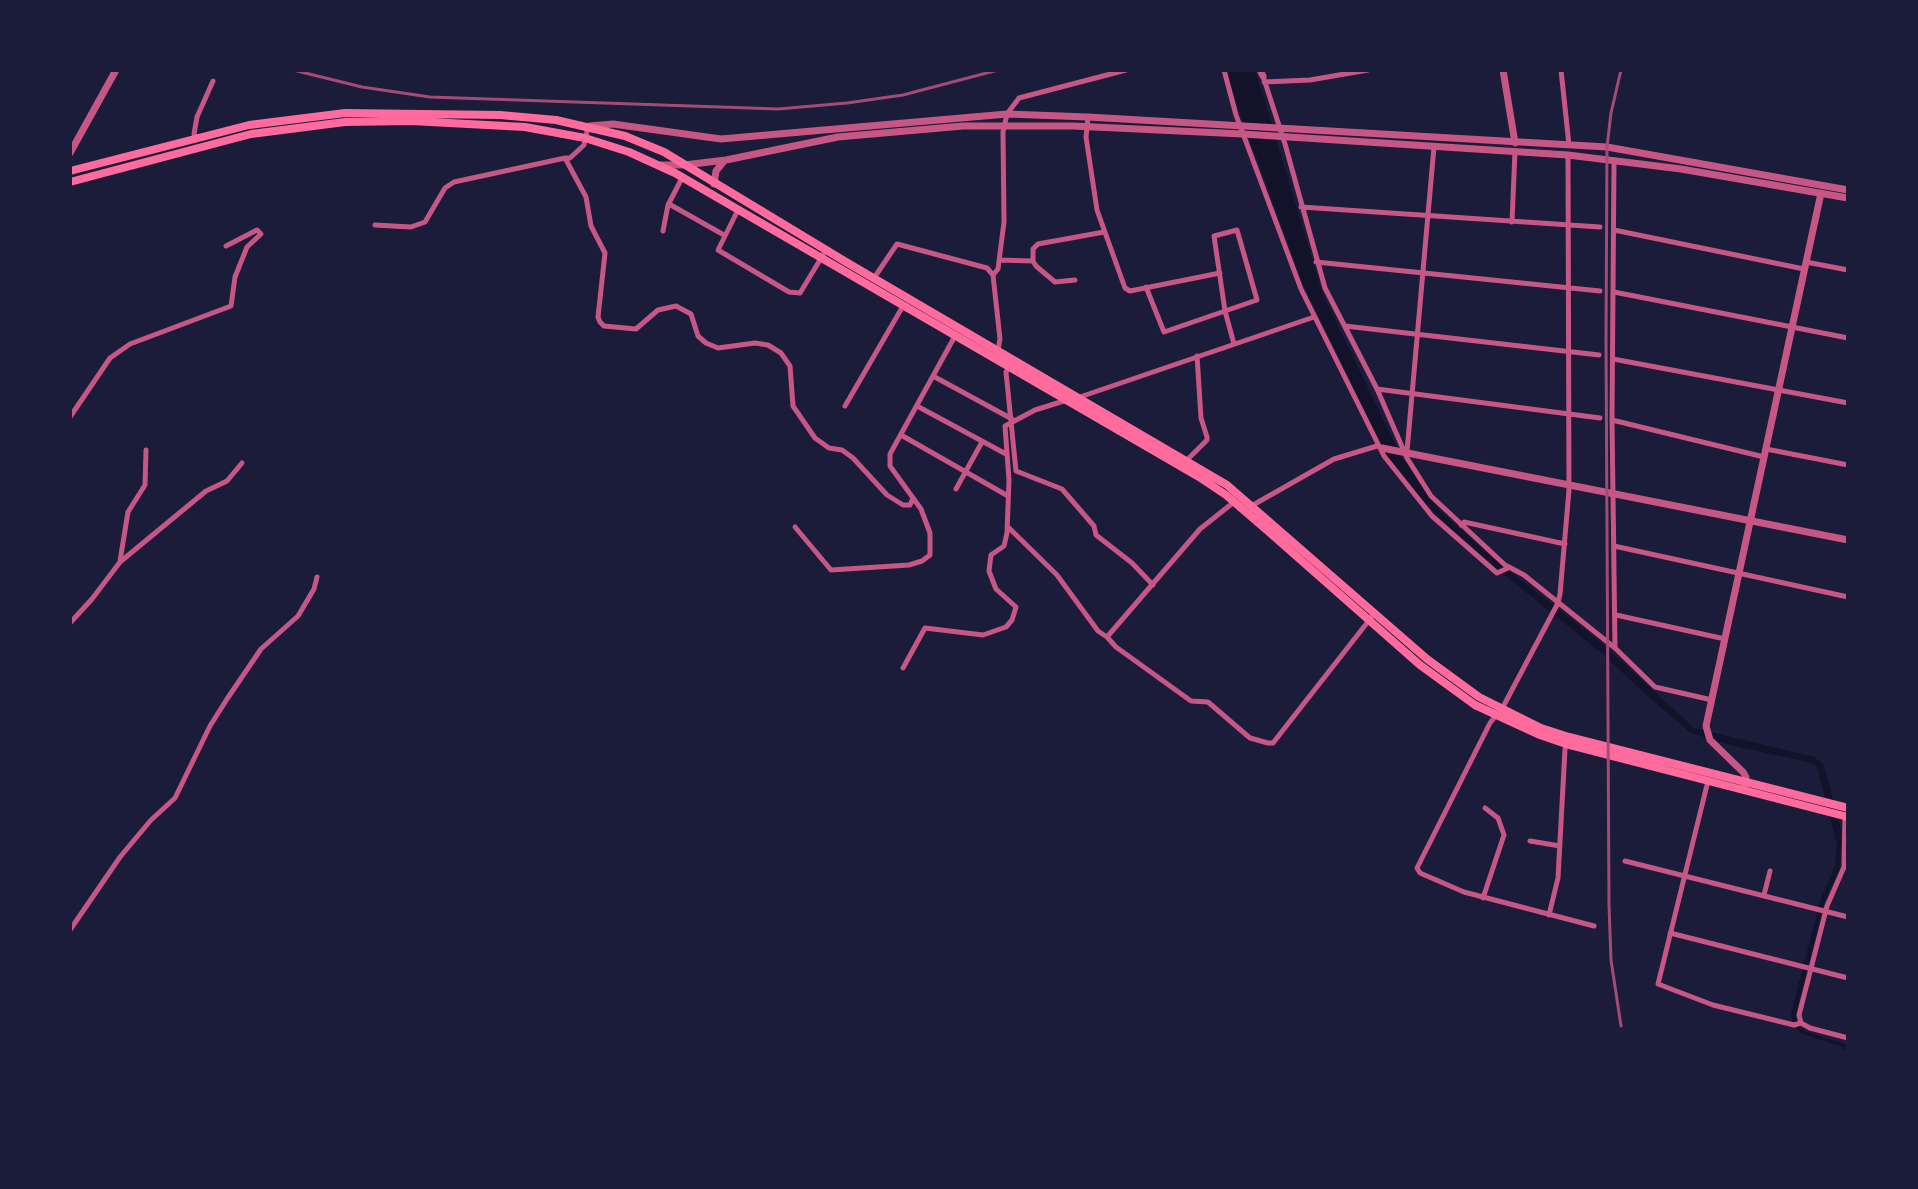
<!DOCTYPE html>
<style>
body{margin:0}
#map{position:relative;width:1918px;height:1189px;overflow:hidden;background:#1b1b3a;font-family:Figtree,sans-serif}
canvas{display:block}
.frame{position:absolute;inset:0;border:72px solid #1b1b3a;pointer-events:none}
</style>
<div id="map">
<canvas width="1918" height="1189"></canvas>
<div class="frame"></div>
</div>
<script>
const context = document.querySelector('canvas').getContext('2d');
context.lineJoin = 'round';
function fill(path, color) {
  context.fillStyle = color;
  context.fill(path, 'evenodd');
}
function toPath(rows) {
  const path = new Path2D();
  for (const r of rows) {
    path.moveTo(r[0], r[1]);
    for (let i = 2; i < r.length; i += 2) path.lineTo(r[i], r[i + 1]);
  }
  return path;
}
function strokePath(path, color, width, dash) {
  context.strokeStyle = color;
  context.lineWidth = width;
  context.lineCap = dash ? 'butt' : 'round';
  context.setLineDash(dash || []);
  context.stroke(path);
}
const water = toPath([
 [1228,70,1254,70,1257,76,1323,295,1402,458,1440,511,1493,558,1599,641,1694,728,1814,757,1824,765,1841,829,1840,867,1824,903,1795,1017,1804,1031,1848,1045,1848,1052,1840,1046,1800,1033,1793,1022,1791,1014,1820,901,1835,867,1837,844,1817,767,1812,763,1726,744,1691,733,1647,696,1604,655,1467,545,1411,489,1386,455,1303,284,1230,85]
]);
const minor = toPath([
 [1224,70,1236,115,1301,289,1384,456,1432,516,1497,573,1508,568],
 [1561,70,1569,145],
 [1263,76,1285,144,1325,288,1377,389,1407,458,1431,496,1505,565,1524,575,1615,648,1655,687,1712,700],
 [1264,82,1310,80,1368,70],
 [1088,117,1086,137,1097,210,1125,288,1130,291,1220,273],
 [588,127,584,145,570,158,565,158,586,197,591,226,605,253,598,317,600,322,604,326,636,329,658,310,676,306,691,314,698,336,706,343,718,348,755,343,768,345,781,353,790,366,793,406,815,438,829,448,842,450,853,458,887,495,903,505,910,505,913,498],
 [197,138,194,134,197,117,213,81],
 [1568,155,1569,490,1560,594,1558,603,1504,705,1490,723,1417,868,1420,873,1464,892,1594,926],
 [1614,161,1612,420,1615,647],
 [669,204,724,235],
 [1301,207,1600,227],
 [738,210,718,250,789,292,800,293,826,250],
 [1512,222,1515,151],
 [375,225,411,227,425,222,445,188,454,182,565,158],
 [1614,230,1804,269],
 [663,231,668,205,682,178],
 [999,260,1033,261],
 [1316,262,1600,291],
 [1806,262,1848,270],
 [874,278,897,244,987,268,993,275],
 [1075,280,1055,282,1036,266,1033,261,1033,249,1038,244,1104,232],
 [1146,287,1164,332,1225,311,1257,300,1237,230,1214,236,1225,311,1234,344],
 [1614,292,1848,338],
 [1345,326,1599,355],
 [998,350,1000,339,993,275,998,269,1004,222,1003,132,1007,114,1019,98,1126,70],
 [1613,359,1848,403],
 [1009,367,1006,372,1016,471,1062,489,1094,526,1096,535,1132,563,1153,585],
 [933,376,1012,419],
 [1377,389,1600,418],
 [1077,398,1314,317],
 [845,406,903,306],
 [917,406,1006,454],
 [70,417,110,358,130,344,231,306,235,277,247,247,261,234,257,230,226,246],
 [1612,420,1764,457],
 [901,435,1008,496],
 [1766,449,1848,465],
 [1407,451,1434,147],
 [1187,460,1207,440,1207,437,1201,418,1197,356],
 [956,489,982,442],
 [1234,502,1200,529,1107,637,1116,647,1191,701,1208,702,1250,738,1268,743,1273,743,1280,734,1374,614],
 [1253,505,1334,459,1377,446],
 [1461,525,1464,522,1565,544],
 [795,527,831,570,909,565,922,561,930,555,930,533,921,509,890,466,890,454,955,336],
 [1008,527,1057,575,1098,631,1107,637],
 [1614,546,1848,597],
 [120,561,128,512,145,485,146,450],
 [1616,615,1725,639],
 [70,623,92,599,120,562,206,491,227,481,242,463],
 [903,668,925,628,983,635,1006,627,1012,620,1016,607,996,589,989,571,991,555,1004,546,1007,533,1009,480,1005,426,1035,410,1067,400],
 [1707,785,1658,984,1713,1005,1794,1025,1801,1023],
 [1845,816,1844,867,1827,906,1799,1015,1801,1023,1810,1028,1848,1038],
 [1530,841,1560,846],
 [1625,861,1848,917],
 [1764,895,1770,871],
 [1483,898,1504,835,1498,818,1485,808],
 [1549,915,1558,878,1565,749],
 [70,930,120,857,151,820,175,798,210,726,227,699,261,649,298,616,314,589,317,577],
 [1670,933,1848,978]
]);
const tertiary = toPath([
 [1260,70,1263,76],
 [1503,70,1515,143],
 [590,126,613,124,721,139,1007,114,1088,117,1607,147,1848,190],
 [70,153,116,70],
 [661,165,684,165,726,160,838,137,963,126,1073,126,1243,134,1568,155,1681,169,1848,198],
 [714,184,716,171,724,161],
 [1382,448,1848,540],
 [1744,787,1746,777,1743,772,1710,740,1706,726,1821,193]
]);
const primary = toPath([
 [70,171,249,125,345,113,500,115,556,120,625,136,664,152,846,262,1227,485,1427,659,1479,697,1541,728,1569,737,1848,808],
 [70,182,251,134,345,122,411,121,525,127,585,138,629,152,675,173,1199,477,1226,495,1269,532,1420,665,1475,705,1540,735,1569,745,1848,817]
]);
const rail = toPath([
 [293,70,362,87,430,97,778,109,847,103,903,95,998,70],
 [1621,70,1611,113,1607,147,1606,340,1609,905,1611,960,1621,1026]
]);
fill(water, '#12122b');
strokePath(minor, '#c65784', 5);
strokePath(tertiary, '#c65784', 7);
strokePath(primary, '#ff6b9d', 8);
strokePath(rail, '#a44b75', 3);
</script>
